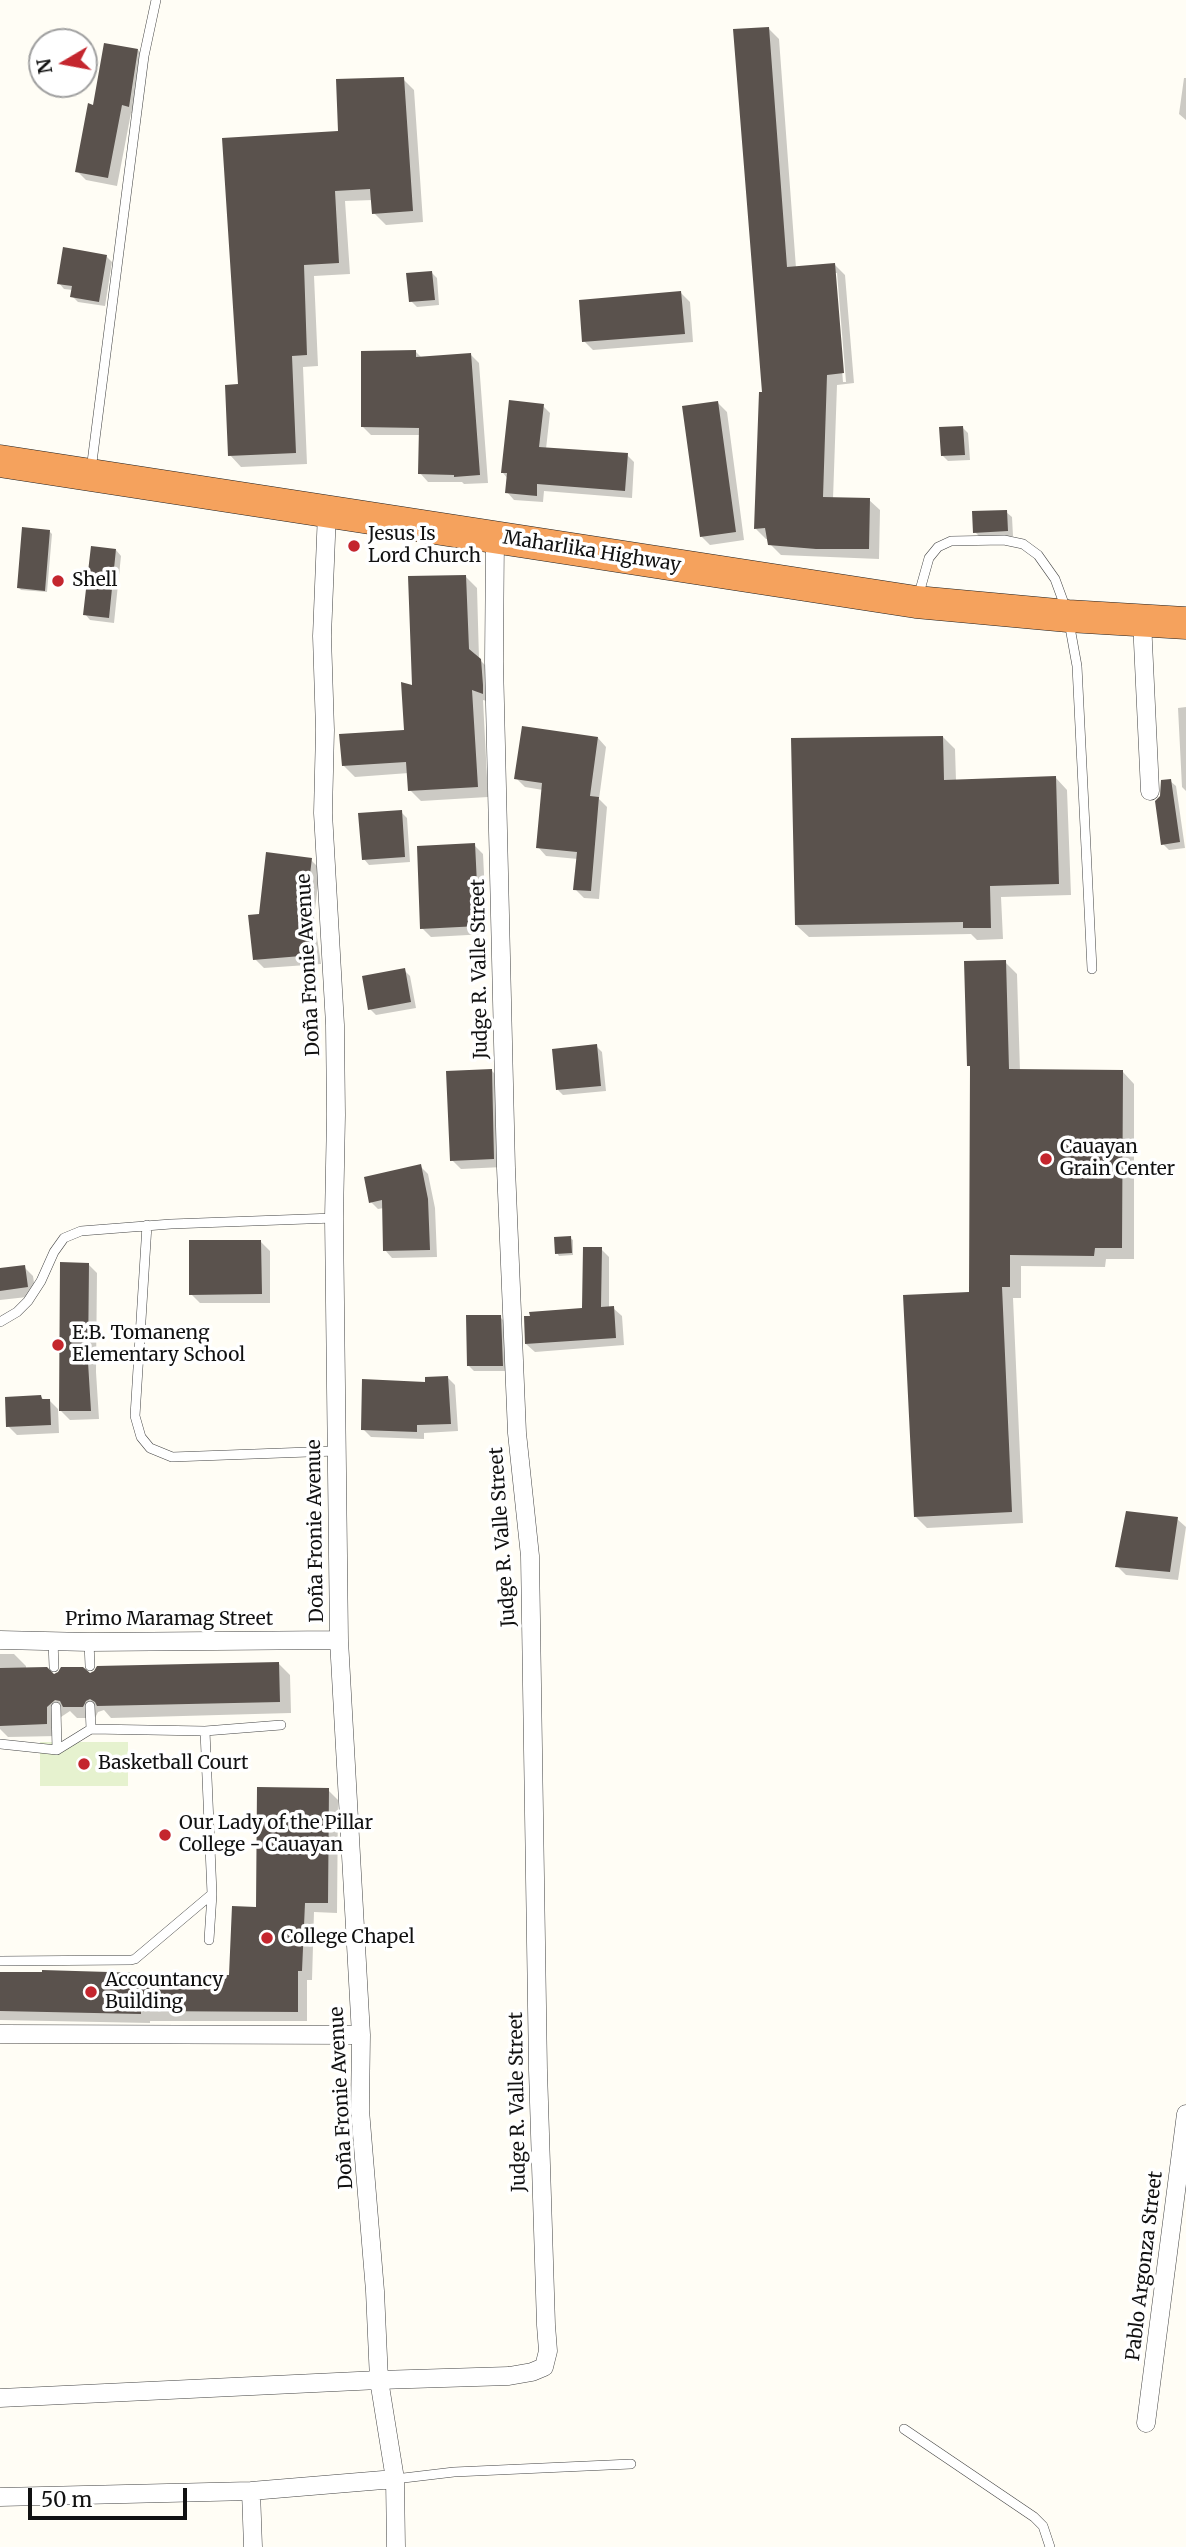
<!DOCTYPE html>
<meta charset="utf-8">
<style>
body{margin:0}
#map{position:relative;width:1186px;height:2547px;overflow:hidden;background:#fffdf5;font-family:Merriweather,serif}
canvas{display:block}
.north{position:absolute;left:28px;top:28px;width:70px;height:70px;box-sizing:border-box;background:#fff;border:2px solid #a0a0a0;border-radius:50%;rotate:260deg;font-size:19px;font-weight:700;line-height:28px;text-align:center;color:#111}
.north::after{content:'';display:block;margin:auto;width:24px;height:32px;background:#c4262e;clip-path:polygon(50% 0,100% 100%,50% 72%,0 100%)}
.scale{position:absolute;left:28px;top:2488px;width:159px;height:32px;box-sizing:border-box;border:4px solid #111;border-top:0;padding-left:9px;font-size:21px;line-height:24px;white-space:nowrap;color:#111;-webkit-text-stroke:5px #fff;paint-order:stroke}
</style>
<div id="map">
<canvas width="1186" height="2547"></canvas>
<div class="north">N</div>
<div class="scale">50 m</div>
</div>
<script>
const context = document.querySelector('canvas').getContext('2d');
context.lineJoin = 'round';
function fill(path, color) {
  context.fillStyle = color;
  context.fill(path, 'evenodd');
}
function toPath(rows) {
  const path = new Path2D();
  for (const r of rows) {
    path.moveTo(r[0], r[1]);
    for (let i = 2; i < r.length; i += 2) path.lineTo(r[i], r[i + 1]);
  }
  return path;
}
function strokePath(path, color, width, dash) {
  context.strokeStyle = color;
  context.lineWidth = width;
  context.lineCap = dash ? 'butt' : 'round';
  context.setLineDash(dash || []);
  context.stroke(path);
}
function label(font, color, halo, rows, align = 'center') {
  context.font = font + ' Merriweather,serif';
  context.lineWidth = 7;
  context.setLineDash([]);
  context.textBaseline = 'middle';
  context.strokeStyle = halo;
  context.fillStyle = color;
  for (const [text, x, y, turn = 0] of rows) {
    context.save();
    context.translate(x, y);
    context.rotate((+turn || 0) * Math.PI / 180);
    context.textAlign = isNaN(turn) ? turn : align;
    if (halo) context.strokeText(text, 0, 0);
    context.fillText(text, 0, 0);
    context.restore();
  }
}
const pitch = toPath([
 [40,1742,128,1742,128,1786,40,1786]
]);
const shadow = toPath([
 [769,29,779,39,796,268,834,264,845,275,854,383,837,385,833,499,869,500,880,510,879,559,781,555,770,544,769,539,766,539,756,529,764,394],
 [834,273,837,273,846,382,843,382],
 [138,50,147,59,138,115,131,113,117,186,86,180,77,171,95,107],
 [1184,78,1186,78,1186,120,1179,114],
 [403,79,414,90,423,222,386,225,374,213,373,200,345,201,350,274,314,276,318,366,303,367,307,464,241,467,230,455,240,386,339,132],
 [106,256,112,262,105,306,78,302,72,296,73,290,64,289,59,283],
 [431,272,437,278,439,305,417,307,411,301],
 [681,293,690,302,693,342,593,350,584,341],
 [416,352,422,358,471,355,479,363,488,483,464,484,462,482,428,482,420,473,420,435,371,435,363,427],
 [718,403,727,412,744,540,710,545,701,536],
 [543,406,550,413,546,449,627,455,634,462,632,498,544,491,543,502,514,500,507,492,508,479,503,473],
 [962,427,968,433,970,460,948,461,942,455],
 [1006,512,1012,517,1013,536,981,538,975,532],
 [49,531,52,534,47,592,21,590,19,588],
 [116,550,121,556,114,623,90,620,85,614],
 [466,577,477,588,479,659,492,672,494,703,483,700,488,797,421,801,410,790,409,773,355,777,343,765,406,731,414,687],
 [1186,707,1186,791,1182,787,1178,708],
 [943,737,955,749,956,781,1055,777,1067,790,1071,895,1001,897,1003,939,977,940,971,934,809,937,796,925],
 [598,738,606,747,599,799,607,807,599,899,584,898,575,889,578,859,546,856,538,847,543,790,525,787,516,778],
 [1170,781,1176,786,1185,848,1169,850,1163,844],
 [401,812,407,818,410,862,369,865,364,859],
 [474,845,483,854,487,934,431,937,422,928],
 [311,860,320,869,314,917,321,964,264,968,255,959,260,915],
 [1005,962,1017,974,1020,1071,1123,1072,1134,1084,1134,1259,1106,1259,1105,1267,1021,1266,1021,1298,1013,1298,1023,1523,927,1528,915,1516,971,1294,972,1069,969,1065],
 [404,970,410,976,416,1008,376,1015,370,1009],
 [596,1046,602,1052,606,1091,563,1095,558,1090],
 [492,1071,501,1080,503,1167,461,1169,452,1160],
 [420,1166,428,1174,435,1208,437,1257,392,1258,385,1250,384,1208,378,1209,371,1202],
 [570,1238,573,1240,573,1255,559,1256,557,1253],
 [261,1242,270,1251,270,1303,200,1303,191,1294],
 [601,1249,609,1257,609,1308,613,1308,622,1316,624,1345,535,1352,526,1344,532,1317,584,1310],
 [88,1264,97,1273,96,1372,99,1419,70,1420,61,1411],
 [24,1267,33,1276,36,1296,0,1300,0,1269],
 [500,1317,506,1323,508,1371,474,1371,468,1365],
 [447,1377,455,1385,458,1431,424,1433,424,1439,371,1437,363,1429],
 [41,1397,45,1401,49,1400,58,1409,59,1433,17,1435,8,1426],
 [1177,1519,1186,1527,1178,1580,1126,1575,1117,1566],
 [0,1654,14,1654,26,1666,26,1670,53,1676,278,1663,290,1675,291,1713,111,1718,104,1710,98,1712,95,1718,77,1718,70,1711,58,1719,58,1736,8,1737,0,1729],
 [328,1790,338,1800,337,1913,314,1912,312,1980,307,1980,307,2021,150,2021,150,2023,0,2020,0,1974,231,1977]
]);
const building = toPath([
 [769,27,787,267,835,263,844,373,827,375,823,497,870,498,869,549,816,549,768,545,765,528,754,529,759,392,762,392,733,29],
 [104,43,138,49,129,107,122,105,108,178,75,172,88,103,93,105],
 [404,77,413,211,372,214,370,189,335,191,339,263,304,265,307,355,292,356,296,453,228,456,225,385,238,384,222,138,338,131,336,79],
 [63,247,107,255,99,302,70,297,72,286,57,284],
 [432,271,435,300,409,302,406,273],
 [681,291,685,334,582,342,579,300],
 [416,350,416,357,471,353,480,475,454,477,454,475,418,474,419,428,361,427,361,351],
 [509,400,544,404,539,447,628,453,625,491,537,484,537,496,505,493,507,473,501,473],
 [718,401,736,532,700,537,682,406],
 [963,426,965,455,941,456,939,427],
 [1007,510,1008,531,973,533,972,511],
 [22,527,50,530,45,591,17,588],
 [91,546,116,549,109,618,83,615],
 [466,575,469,649,481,659,483,685,483,694,472,690,478,787,408,791,406,762,342,766,339,734,404,730,401,682,412,685,408,576],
 [522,726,598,737,590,796,599,797,591,891,573,890,577,852,536,848,542,783,514,779],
 [943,736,944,780,1056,776,1059,884,990,886,991,928,963,928,963,922,795,925,791,738],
 [1171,779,1180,842,1161,845,1155,801,1160,796,1161,780],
 [402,810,405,857,362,860,358,813],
 [475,843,479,926,420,929,417,846],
 [266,852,312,858,306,907,313,955,253,960,248,915,259,914],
 [1006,960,1009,1069,1123,1070,1122,1248,1095,1248,1094,1256,1010,1255,1010,1287,1002,1287,1012,1512,914,1517,903,1295,969,1292,970,1066,967,1066,964,961],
 [405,968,411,1002,368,1010,362,976],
 [597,1044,601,1086,556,1090,552,1049],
 [492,1069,494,1159,450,1161,446,1071],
 [421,1164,428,1199,430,1250,383,1251,382,1200,369,1203,364,1177],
 [571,1236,572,1253,555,1254,554,1237],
 [189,1240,261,1240,262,1294,189,1295],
 [583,1247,602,1247,601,1307,614,1306,616,1338,525,1344,524,1316,530,1316,529,1312,582,1308],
 [60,1262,89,1263,88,1362,91,1411,59,1411],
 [25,1265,28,1287,0,1291,0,1268],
 [466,1315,501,1315,503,1366,467,1366],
 [448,1376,451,1424,417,1425,417,1432,361,1430,362,1379,425,1382,425,1377],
 [41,1395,42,1399,50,1399,51,1425,6,1427,5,1397],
 [1126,1511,1178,1517,1170,1572,1115,1567],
 [279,1662,280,1702,97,1706,95,1702,90,1699,86,1701,83,1707,63,1707,60,1701,55,1700,47,1707,47,1724,0,1726,0,1668,47,1667,54,1674,58,1672,61,1667,83,1667,90,1673,94,1671,97,1666],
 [257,1787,329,1788,328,1903,305,1903,302,1971,298,1971,298,2012,141,2011,141,2014,0,2011,0,1972,42,1972,42,1970,142,1973,142,1975,229,1975,232,1906,256,1907]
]);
const lane = toPath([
 [91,470,144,56,156,0],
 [918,597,929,558,938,547,951,541,1004,540,1023,544,1038,555,1055,579,1066,609],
 [1069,622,1077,666,1092,969],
 [147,1225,135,1416,141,1437,150,1448,172,1457,336,1451],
 [0,1322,17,1312,28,1301,41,1281,54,1252,64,1238,81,1231,171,1224,334,1218],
 [53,1641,54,1667],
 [89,1642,90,1666],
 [90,1706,91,1729],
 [56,1707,57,1750],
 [205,1731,212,1894,209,1940],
 [0,1744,57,1750,91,1729,205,1731,281,1725],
 [0,1961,131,1960,135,1959,212,1894],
 [904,2429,1034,2517,1043,2526,1050,2547],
 [395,2479,454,2472,631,2464]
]);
const street = toPath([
 [327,512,322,636,325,730,323,813,335,1025,336,1115,334,1218,339,1640,361,2035,360,2110,375,2291,379,2380,395,2479,396,2547],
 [1142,621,1150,791],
 [0,1640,89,1642,339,1640],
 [0,2034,361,2035],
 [0,2398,379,2380,509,2376,532,2372,544,2367,548,2351,546,2325,538,2070,530,1556,517,1433,506,1168,494,662,495,537],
 [1146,2423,1186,2114],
 [251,2491,253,2547],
 [0,2497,251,2491,395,2479]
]);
const highway = toPath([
 [0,461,916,602,1068,616,1186,623]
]);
const markers = [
 [354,546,7,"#c4262e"],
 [58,581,7,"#c4262e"],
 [1046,1159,7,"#c4262e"],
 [58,1345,7,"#c4262e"],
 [84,1764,7,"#c4262e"],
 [165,1835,7,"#c4262e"],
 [267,1938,7,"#c4262e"],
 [91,1992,7,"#c4262e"]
];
const poiNames = [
 ["Jesus Is",368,535],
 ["Lord Church",368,557],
 ["Shell",72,581],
 ["Cauayan",1060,1148],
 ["Grain Center",1060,1170],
 ["E.B. Tomaneng",72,1334],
 ["Elementary School",72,1356],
 ["Basketball Court",98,1764],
 ["Our Lady of the Pillar",179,1824],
 ["College - Cauayan",179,1846],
 ["College Chapel",281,1938],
 ["Accountancy",105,1981],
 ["Building",105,2003]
];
const streetNames = [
 ["Maharlika Highway",592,552,9],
 ["Doña Fronie Avenue",309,965,-93],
 ["Judge R. Valle Street",480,969,-91],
 ["Doña Fronie Avenue",316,1531,-91],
 ["Judge R. Valle Street",503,1537,-94],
 ["Primo Maramag Street",169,1620],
 ["Doña Fronie Avenue",342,2098,-93],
 ["Judge R. Valle Street",518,2102,-91],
 ["Pablo Argonza Street",1145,2266,-83]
];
fill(pitch, '#e6f2cf');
fill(shadow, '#0003');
fill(building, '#5a524d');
strokePath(lane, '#444', 10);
strokePath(street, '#444', 19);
strokePath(highway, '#222', 33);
strokePath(lane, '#fff', 9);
strokePath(street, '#fff', 18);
strokePath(highway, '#f5a25d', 32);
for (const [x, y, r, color] of markers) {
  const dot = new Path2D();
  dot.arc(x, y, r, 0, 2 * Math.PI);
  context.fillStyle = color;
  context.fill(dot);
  strokePath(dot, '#fff', 2.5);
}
label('19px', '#111', '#fff', poiNames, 'left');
label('19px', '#111', '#fff', streetNames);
</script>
